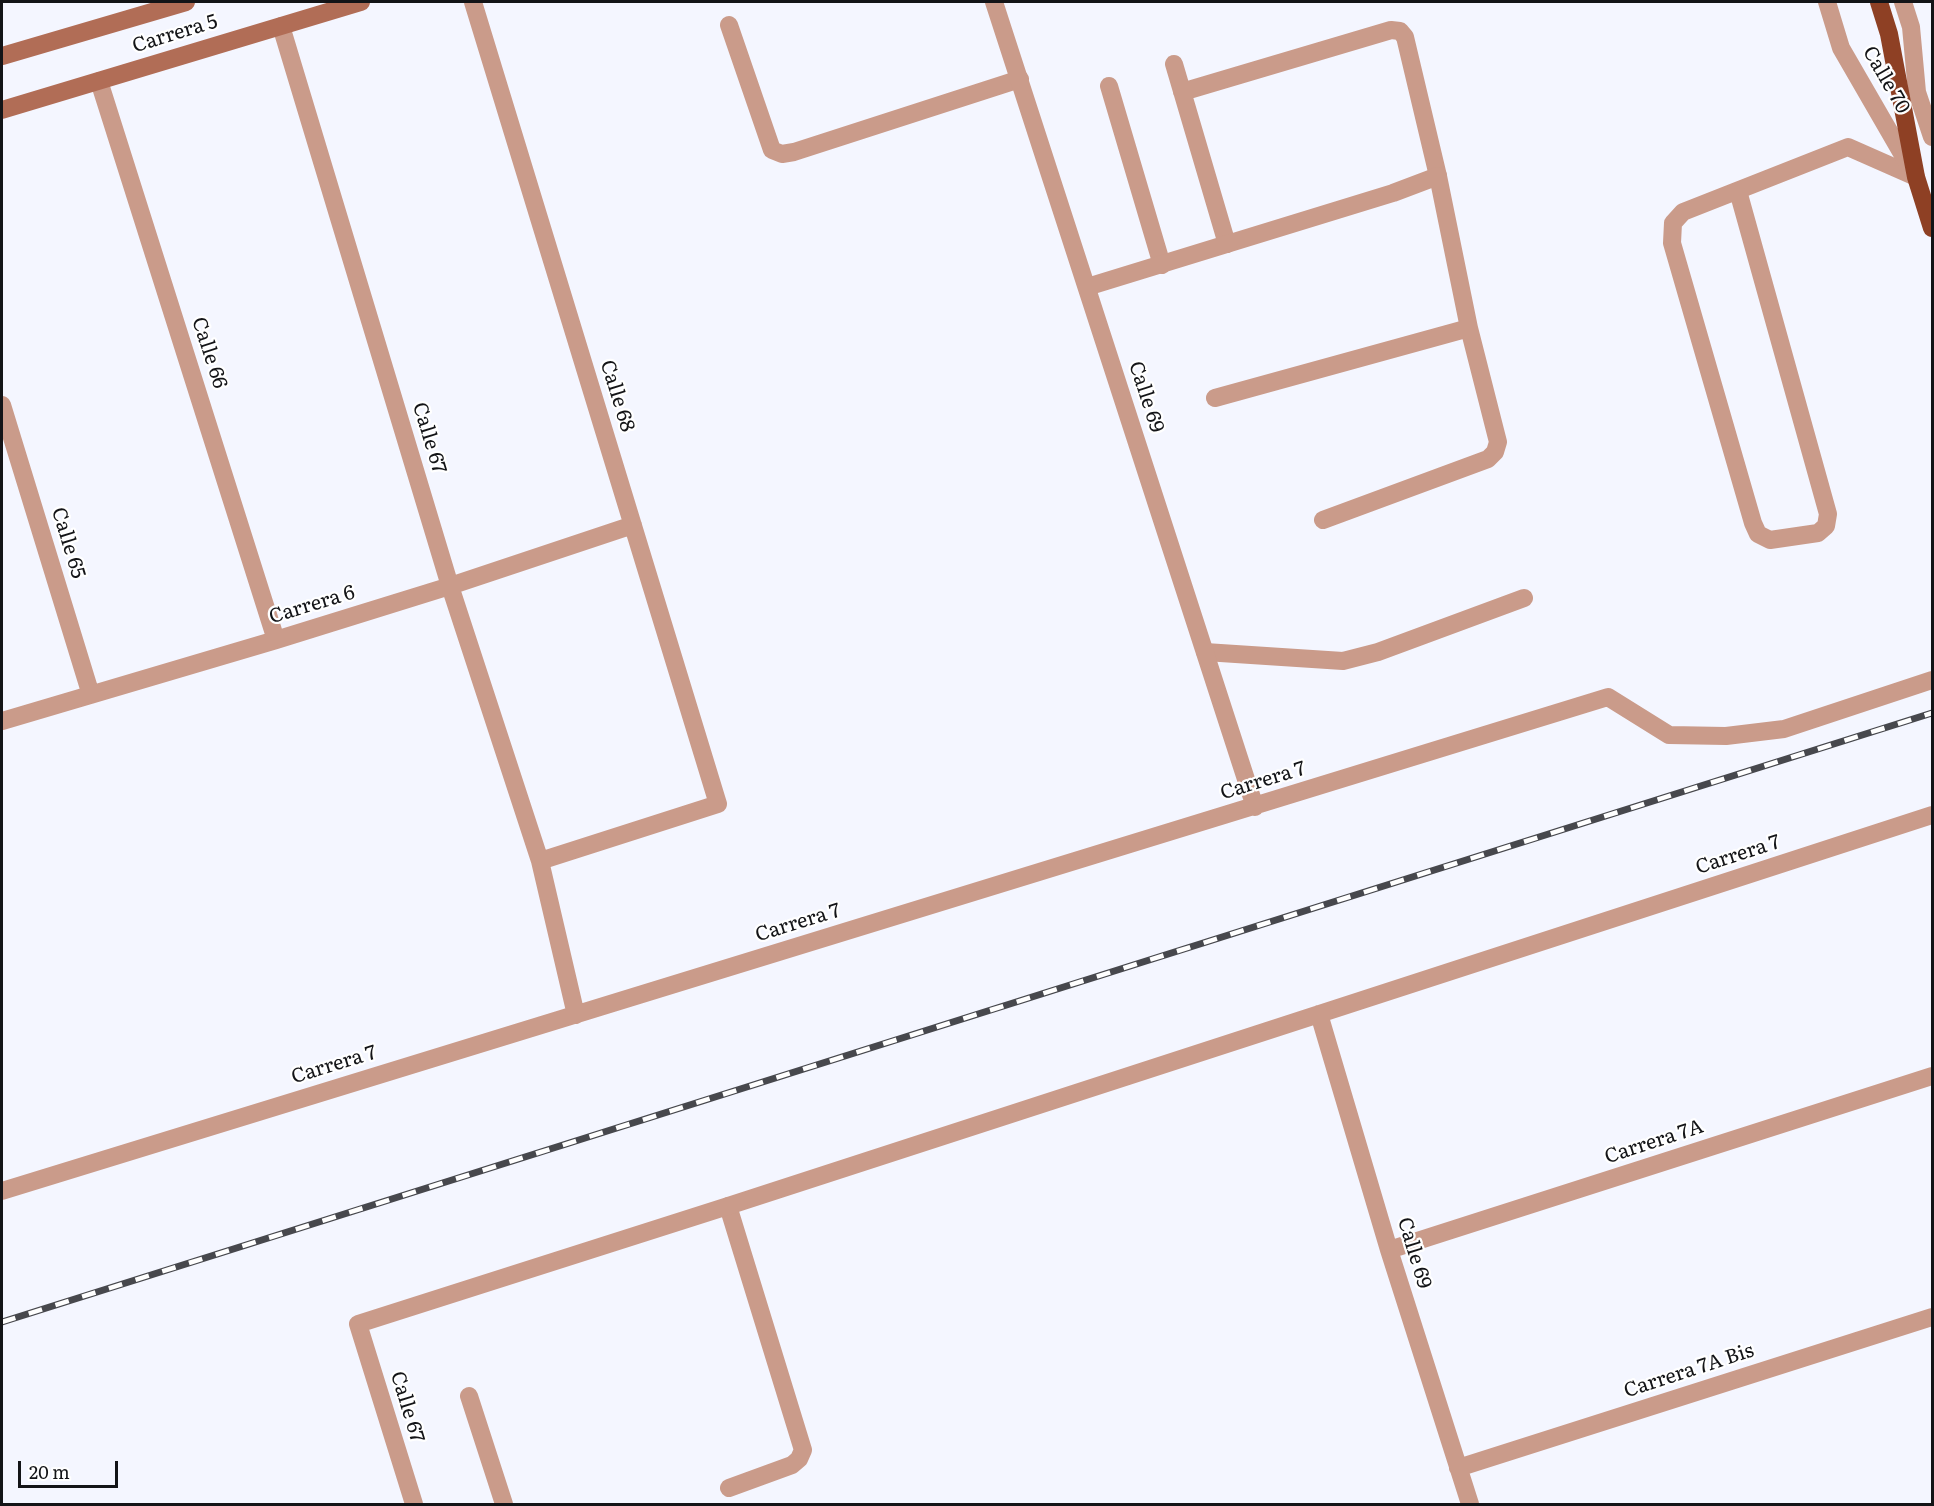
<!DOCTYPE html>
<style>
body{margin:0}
#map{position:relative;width:1934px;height:1506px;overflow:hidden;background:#f4f6ff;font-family:Literata,serif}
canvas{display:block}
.frame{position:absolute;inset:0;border:3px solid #131417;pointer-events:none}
.scale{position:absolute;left:18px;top:1461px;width:100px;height:27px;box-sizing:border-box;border:3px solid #131417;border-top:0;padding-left:8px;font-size:18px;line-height:21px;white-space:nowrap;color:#131417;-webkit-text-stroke:4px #fff;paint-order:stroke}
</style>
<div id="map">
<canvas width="1934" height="1506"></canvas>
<div class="frame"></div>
<div class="scale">20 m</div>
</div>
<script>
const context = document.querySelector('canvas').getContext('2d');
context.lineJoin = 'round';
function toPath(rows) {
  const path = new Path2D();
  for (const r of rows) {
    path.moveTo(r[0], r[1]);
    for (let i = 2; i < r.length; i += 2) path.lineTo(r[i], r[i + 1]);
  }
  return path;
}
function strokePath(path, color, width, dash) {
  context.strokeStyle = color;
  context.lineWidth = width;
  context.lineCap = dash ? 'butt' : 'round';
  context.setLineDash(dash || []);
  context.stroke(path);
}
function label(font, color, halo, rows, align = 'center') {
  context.font = font + ' Literata,serif';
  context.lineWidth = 4.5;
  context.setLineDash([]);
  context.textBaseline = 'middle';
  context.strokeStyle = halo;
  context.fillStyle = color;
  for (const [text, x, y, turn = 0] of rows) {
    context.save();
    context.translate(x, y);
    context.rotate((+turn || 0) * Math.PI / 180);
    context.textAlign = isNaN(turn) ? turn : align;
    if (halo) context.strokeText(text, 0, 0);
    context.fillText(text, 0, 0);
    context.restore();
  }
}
const service = toPath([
 [1903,2,1911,27,1917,92,1932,137],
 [729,25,772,150,782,154,794,152,1020,79],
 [1174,64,1227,244],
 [1109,86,1162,265],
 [1182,92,1391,30,1400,31,1405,37,1438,176],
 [1738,191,1828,514,1826,526,1818,533,1770,540,1758,534,1753,523,1672,243,1673,223,1683,212,1848,147,1916,177],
 [1205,652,1343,661,1378,652,1524,598],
 [728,1206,803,1450,799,1459,792,1465,729,1488]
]);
const minor = toPath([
 [473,2,718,804,540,861],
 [994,2,1255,807],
 [281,26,450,586,540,861,576,1015],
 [99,81,276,640],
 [1087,287,1393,193,1438,176,1469,328,1498,442,1495,452,1488,459,1323,520],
 [1215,398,1469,328],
 [2,405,91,695],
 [2,721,276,640,450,586,633,525],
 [1319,1014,1389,1250,1470,1504],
 [2,1191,1608,697,1669,735,1726,736,1784,729,1932,680],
 [1389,1250,1932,1076],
 [469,1396,504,1504],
 [1458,1468,1932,1317],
 [414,1504,358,1324,728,1206,1932,815]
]);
const tertiary = toPath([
 [1827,2,1841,48,1915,176]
]);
const secondary = toPath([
 [2,56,186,2],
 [2,110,361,2]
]);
const trunk = toPath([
 [1879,2,1889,34,1916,177,1932,228]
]);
const rail = toPath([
 [2,1322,1932,713]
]);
const streetNames = [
 ["Carrera 5",175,34,-17],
 ["Calle 70",1886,80,60],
 ["Calle 66",209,353,72],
 ["Calle 68",617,396,73],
 ["Calle 69",1146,397,72],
 ["Calle 67",429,438,73],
 ["Calle 65",68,543,73],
 ["Carrera 6",312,605,-17],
 ["Carrera 7",1263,781,-17],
 ["Carrera 7",1738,855,-18],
 ["Carrera 7",798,923,-17],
 ["Carrera 7",334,1065,-17],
 ["Carrera 7A",1654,1142,-18],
 ["Calle 69",1414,1253,73],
 ["Carrera 7A Bis",1689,1371,-18],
 ["Calle 67",407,1407,73]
];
strokePath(service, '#ca9b8a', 18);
strokePath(minor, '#ca9b8a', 18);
strokePath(tertiary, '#ca9b8a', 18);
strokePath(secondary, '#b16d56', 18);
strokePath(trunk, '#8e4024', 18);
strokePath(rail, '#47484d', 7);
strokePath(rail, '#fff', 4.5, [14]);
label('20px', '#131417', '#fff', streetNames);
</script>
